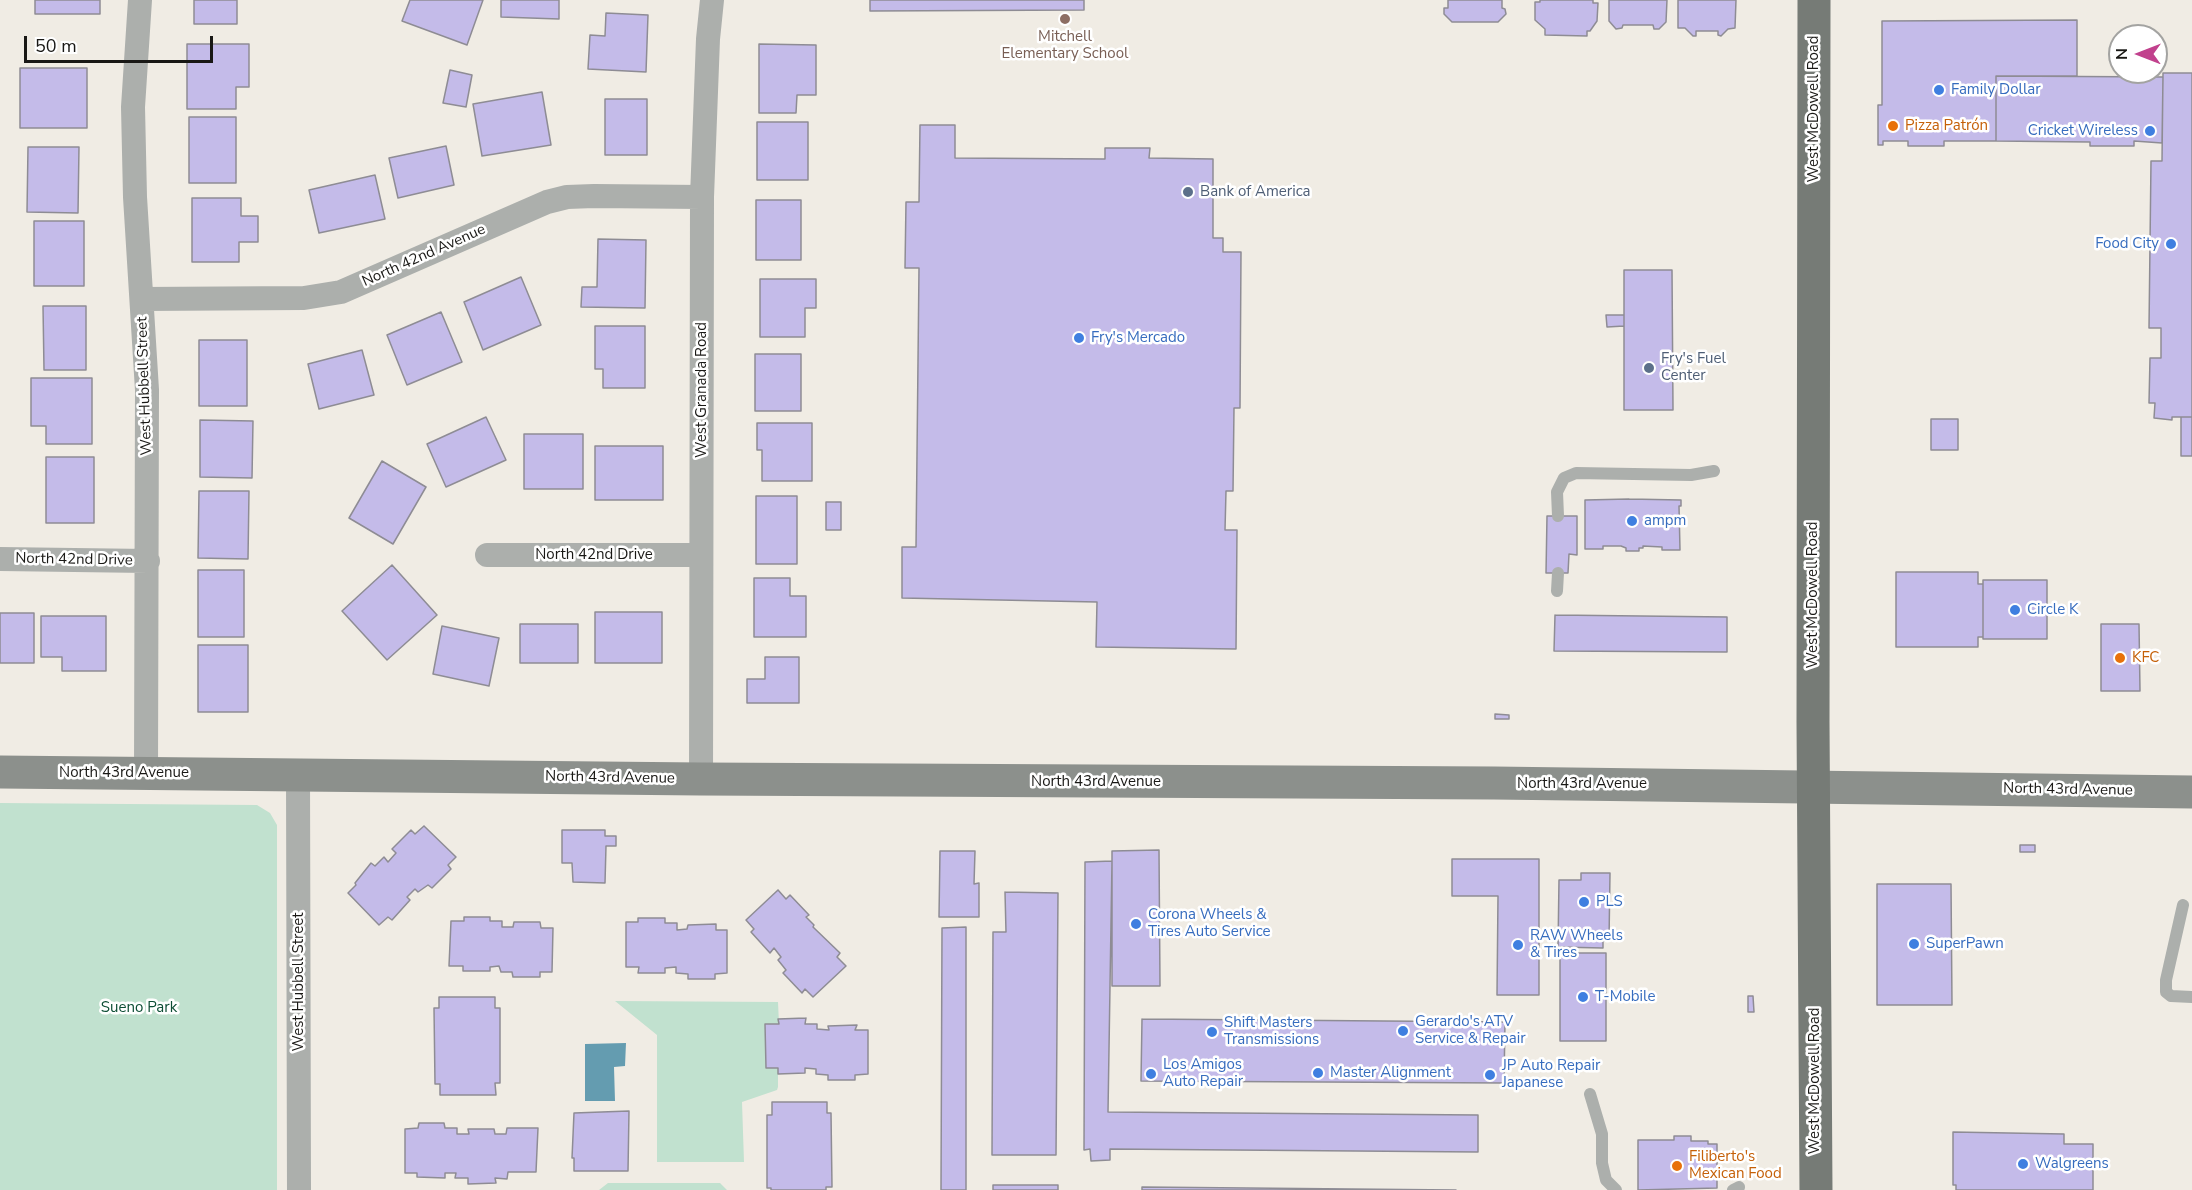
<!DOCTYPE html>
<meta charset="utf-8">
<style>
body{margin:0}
#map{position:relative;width:2192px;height:1190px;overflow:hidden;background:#f0ece4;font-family:"Nunito Sans",sans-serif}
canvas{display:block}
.north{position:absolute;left:2108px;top:24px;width:60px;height:60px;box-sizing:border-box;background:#fff;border:2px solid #a3a3a1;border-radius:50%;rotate:270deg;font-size:16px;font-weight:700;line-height:24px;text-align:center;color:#191815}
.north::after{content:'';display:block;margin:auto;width:21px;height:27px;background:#c1418d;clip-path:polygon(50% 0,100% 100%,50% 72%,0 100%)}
.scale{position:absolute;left:24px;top:36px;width:189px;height:27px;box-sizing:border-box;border:3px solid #191815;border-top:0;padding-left:8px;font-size:18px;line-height:21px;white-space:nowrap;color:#191815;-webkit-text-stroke:4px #fff;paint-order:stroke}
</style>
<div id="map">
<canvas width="2192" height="1190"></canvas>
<div class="north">N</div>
<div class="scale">50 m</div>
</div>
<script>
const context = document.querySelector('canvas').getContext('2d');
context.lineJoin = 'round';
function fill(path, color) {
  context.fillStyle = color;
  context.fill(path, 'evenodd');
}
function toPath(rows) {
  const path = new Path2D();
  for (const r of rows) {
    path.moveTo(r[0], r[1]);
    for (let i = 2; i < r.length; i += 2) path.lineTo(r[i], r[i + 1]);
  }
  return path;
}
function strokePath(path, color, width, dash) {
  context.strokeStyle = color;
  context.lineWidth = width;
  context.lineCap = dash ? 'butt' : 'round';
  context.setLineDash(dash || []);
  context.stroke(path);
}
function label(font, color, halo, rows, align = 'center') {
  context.font = font + ' "Nunito Sans",sans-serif';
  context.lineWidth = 5;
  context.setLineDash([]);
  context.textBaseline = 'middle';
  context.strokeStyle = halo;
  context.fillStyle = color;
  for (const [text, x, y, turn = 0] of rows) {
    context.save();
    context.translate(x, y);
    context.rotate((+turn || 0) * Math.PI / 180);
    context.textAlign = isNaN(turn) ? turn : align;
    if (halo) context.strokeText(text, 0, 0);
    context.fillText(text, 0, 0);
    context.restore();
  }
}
const green = toPath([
 [0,803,257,805,270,813,277,825,277,1190,0,1190],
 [615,1001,778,1002,779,1024,765,1024,766,1068,778,1068,778,1087,777,1090,742,1102,744,1162,657,1162,657,1035],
 [608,1183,720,1183,727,1190,599,1190]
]);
const water = toPath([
 [626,1043,625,1066,614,1067,615,1101,585,1101,585,1044]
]);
const building = toPath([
 [35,0,100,0,100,14,35,14,35,0],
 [194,0,237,0,237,24,194,24,194,0],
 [410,0,483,0,467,45,402,21,410,0],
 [501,0,559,0,559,19,501,17,501,0],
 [870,0,1084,0,1084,10,870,11,870,0],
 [1448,0,1502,0,1502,8,1505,9,1506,14,1498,22,1452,22,1444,14,1444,8,1448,8,1448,0],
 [1540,0,1593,0,1593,3,1598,3,1597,21,1590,31,1587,31,1587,36,1545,35,1545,29,1535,20,1535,2,1540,2,1540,0],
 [1609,0,1667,0,1666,22,1659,29,1654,29,1653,25,1623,25,1622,28,1616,29,1609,21,1609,0],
 [1678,0,1736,0,1735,28,1728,29,1721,36,1718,35,1718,31,1696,31,1696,36,1693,36,1685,28,1678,28,1678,0],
 [606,13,648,15,646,72,588,69,590,35,605,36,606,13],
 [2077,20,2077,76,1996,76,1996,141,1944,141,1944,146,1908,146,1908,141,1883,141,1883,145,1878,145,1878,105,1882,105,1882,21,2077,20],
 [187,44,249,44,249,87,236,87,236,109,187,109,187,44],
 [759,44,816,45,816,95,797,95,796,113,759,113,759,44],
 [20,68,87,68,87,128,20,128,20,68],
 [450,70,472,75,466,107,443,103,450,70],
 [2163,73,2192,73,2192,417,2172,417,2172,420,2154,418,2155,403,2149,403,2150,358,2161,358,2161,328,2149,328,2151,161,2162,161,2163,73],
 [1996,76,2163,77,2162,143,2134,141,2134,146,2090,146,2090,142,1996,141,1996,76],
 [542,92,551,145,482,156,473,104,542,92],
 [605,99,647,99,647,155,605,155,605,99],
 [189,117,236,117,236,183,189,183,189,117],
 [757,122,808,122,808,180,757,180,757,122],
 [920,125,955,125,955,158,1105,159,1105,148,1150,148,1149,158,1213,159,1213,238,1223,238,1223,252,1241,252,1240,408,1234,408,1233,491,1226,491,1225,530,1237,530,1236,649,1096,647,1097,602,902,598,902,547,916,547,919,268,905,268,906,202,919,202,920,125],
 [446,146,454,185,398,198,389,158,446,146],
 [28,147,79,147,78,213,27,212,28,147],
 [375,175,385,219,319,233,309,190,375,175],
 [192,198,241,198,241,216,258,216,258,242,239,242,239,262,192,262,192,198],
 [756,200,801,200,801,260,756,260,756,200],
 [34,221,84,221,84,286,34,286,34,221],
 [598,239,646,240,645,308,581,307,582,287,597,287,598,239],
 [1624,270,1672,270,1673,410,1624,410,1624,270],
 [521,277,541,325,483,350,464,302,521,277],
 [760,279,816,279,816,308,805,308,805,337,760,337,760,279],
 [43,306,86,306,86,370,44,370,43,306],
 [441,312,462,362,407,385,387,335,441,312],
 [1606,315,1624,315,1624,326,1607,327,1606,315],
 [595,326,645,326,645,388,603,388,603,369,595,369,595,326],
 [199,340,247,340,247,406,199,406,199,340],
 [362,350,374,395,319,409,308,364,362,350],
 [755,354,801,354,801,411,755,411,755,354],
 [31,378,92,378,92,444,46,444,46,426,31,426,31,378],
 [486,417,506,460,446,487,427,444,486,417],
 [2181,417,2192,417,2192,456,2181,456,2181,417],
 [1931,419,1958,419,1958,450,1931,450,1931,419],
 [200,420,253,421,252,478,200,477,200,420],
 [757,423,812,423,812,481,762,481,762,450,757,450,757,423],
 [524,434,583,434,583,489,524,489,524,434],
 [595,446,663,446,663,500,595,500,595,446],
 [46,457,94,457,94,523,46,523,46,457],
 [382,461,426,487,393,544,349,518,382,461],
 [199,491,249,491,248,559,198,558,199,491],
 [756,496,797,496,797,564,756,564,756,496],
 [1629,499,1681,500,1681,506,1679,506,1680,550,1662,550,1662,547,1643,546,1643,548,1639,548,1639,551,1626,551,1626,548,1621,546,1603,546,1603,549,1585,549,1585,500,1629,499],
 [826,502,841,502,841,530,826,530,826,502],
 [1547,516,1577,516,1577,555,1569,554,1568,573,1546,573,1547,516],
 [392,565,437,615,387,660,342,611,392,565],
 [198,570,244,570,244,637,198,637,198,570],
 [1896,572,1978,572,1978,584,1983,584,1983,637,1978,637,1978,647,1896,647,1896,572],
 [754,578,790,578,790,596,806,596,806,637,754,637,754,578],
 [1983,580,2047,580,2047,639,1983,639,1983,580],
 [595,612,662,612,662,663,595,663,595,612],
 [0,613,34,613,34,663,0,663,0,613],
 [1555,615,1727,617,1727,652,1554,651,1555,615],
 [41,616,106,616,106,671,62,671,62,657,41,657,41,616],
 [520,624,578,624,578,663,520,663,520,624],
 [2101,624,2139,624,2140,691,2101,691,2101,624],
 [442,626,499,638,489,686,433,674,442,626],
 [198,645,248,645,248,712,198,712,198,645],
 [765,657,799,657,799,703,747,703,747,679,765,679,765,657],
 [1495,714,1509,715,1509,719,1495,719,1495,714],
 [424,826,456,857,448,865,451,869,432,888,428,885,418,892,415,889,407,897,410,900,392,920,388,917,379,925,348,893,356,885,355,883,371,863,375,866,384,857,388,862,396,853,392,849,411,830,415,834,424,826],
 [562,830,605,830,605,836,616,836,616,846,606,846,605,883,573,882,572,863,562,863,562,830],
 [2020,845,2035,845,2035,852,2020,852,2020,845],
 [1159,850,1160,986,1112,986,1112,851,1159,850],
 [940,851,975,851,974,884,979,883,979,917,939,917,940,851],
 [1452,859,1539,859,1539,995,1497,995,1498,896,1452,896,1452,859],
 [1112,861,1108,1112,1478,1115,1478,1152,1110,1149,1110,1160,1091,1161,1090,1149,1084,1150,1085,862,1112,861],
 [1581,873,1610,873,1609,941,1603,941,1603,948,1558,947,1559,880,1581,880,1581,873],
 [1877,884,1951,884,1952,1005,1877,1005,1877,884],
 [778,890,786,899,790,895,809,915,806,917,814,925,813,927,840,953,837,957,846,966,813,997,805,989,802,993,783,973,786,970,778,960,781,957,774,948,770,953,751,932,754,929,746,920,778,890],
 [1005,892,1058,893,1056,1155,992,1155,993,932,1006,932,1005,892],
 [464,917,490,917,490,921,502,921,502,927,513,927,514,922,540,922,541,928,553,928,552,972,540,972,540,977,513,977,512,972,501,972,499,966,490,967,490,971,463,971,463,966,449,966,451,921,464,921,464,917],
 [638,918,665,918,665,923,677,923,677,930,687,929,688,925,716,924,716,930,727,930,727,973,715,974,715,979,688,979,688,974,676,973,676,967,665,968,665,973,638,973,639,967,626,967,626,922,638,922,638,918],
 [966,927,966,1190,941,1190,942,928,966,927],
 [1560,953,1606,953,1606,1041,1560,1041,1560,953],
 [1748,996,1753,996,1754,1012,1748,1012,1748,996],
 [439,997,495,997,495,1008,500,1008,500,1083,495,1083,496,1095,440,1095,440,1084,435,1084,434,1008,439,1008,439,997],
 [806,1018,805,1024,817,1024,817,1029,829,1030,828,1026,857,1025,855,1030,868,1030,868,1074,855,1075,855,1080,828,1080,828,1075,816,1074,816,1069,805,1068,805,1073,778,1074,778,1068,766,1068,765,1024,779,1024,778,1019,806,1018],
 [1142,1019,1505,1022,1504,1083,1141,1081,1142,1019],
 [772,1102,827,1102,827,1113,831,1113,832,1187,826,1187,826,1190,771,1190,771,1188,767,1188,767,1115,772,1115,772,1102],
 [629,1111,628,1171,574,1171,574,1158,572,1158,574,1113,629,1111],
 [419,1123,444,1123,445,1128,457,1128,457,1134,469,1134,468,1129,494,1129,495,1134,506,1134,507,1128,538,1128,536,1172,508,1172,507,1179,495,1178,496,1183,468,1184,468,1178,455,1178,456,1173,445,1173,445,1178,417,1177,417,1173,405,1173,405,1129,418,1128,419,1123],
 [1953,1132,2064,1134,2064,1144,2093,1144,2093,1190,1956,1190,1956,1185,1953,1185,1953,1132],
 [1674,1136,1691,1136,1691,1141,1708,1141,1708,1144,1717,1144,1717,1188,1638,1190,1638,1140,1674,1140,1674,1136],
 [993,1185,1058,1185,1058,1190,993,1190,993,1185],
 [1142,1187,1456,1190,1142,1190,1142,1187]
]);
const lane = toPath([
 [1558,516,1557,492,1564,478,1576,473,1691,475,1714,471],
 [1557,591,1558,573],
 [2183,905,2166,980,2166,992,2171,996,2192,997],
 [1590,1094,1602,1134,1602,1163,1606,1180,1616,1190],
 [1733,1190,1739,1187]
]);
const street = toPath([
 [140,0,133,107,135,197,147,390,146,773],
 [142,299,304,298,341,292,547,202,567,197,594,196,702,197],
 [487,555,701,555],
 [0,559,148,561],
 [298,774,299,1190],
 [701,779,702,197,708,39,712,0]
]);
const secondary = toPath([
 [0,772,701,779,1494,783,2192,792]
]);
const primary = toPath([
 [1814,0,1813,721,1816,1190]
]);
const markers = [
 [1065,19,6,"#8d6e63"],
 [1939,90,6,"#3f7fe0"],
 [1893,126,6,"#e8710a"],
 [2150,131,6,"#3f7fe0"],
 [1188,192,6,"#5c6f8a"],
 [2171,244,6,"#3f7fe0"],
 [1079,338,6,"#3f7fe0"],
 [1649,368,6,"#5c6f8a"],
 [1632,521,6,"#3f7fe0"],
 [2015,610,6,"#3f7fe0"],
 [2120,658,6,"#e8710a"],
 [1584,902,6,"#3f7fe0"],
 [1136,924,6,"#3f7fe0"],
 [1914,944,6,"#3f7fe0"],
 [1518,945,6,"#3f7fe0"],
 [1583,997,6,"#3f7fe0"],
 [1403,1031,6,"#3f7fe0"],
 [1212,1032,6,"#3f7fe0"],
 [1318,1073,6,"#3f7fe0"],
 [1151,1074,6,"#3f7fe0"],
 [1490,1075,6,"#3f7fe0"],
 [2023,1164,6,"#3f7fe0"],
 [1677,1166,6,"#e8710a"]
];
const educationNames = [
 ["Mitchell",1065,37],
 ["Elementary School",1065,54]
];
const shopNames = [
 ["Family Dollar",1951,90],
 ["Cricket Wireless",2138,131,"right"],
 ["Food City",2159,244,"right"],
 ["Fry's Mercado",1091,338],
 ["ampm",1644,521],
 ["Circle K",2027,610],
 ["PLS",1596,902],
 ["Corona Wheels &",1148,915],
 ["Tires Auto Service",1148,932],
 ["RAW Wheels",1530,936],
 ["& Tires",1530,953],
 ["SuperPawn",1926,944],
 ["T-Mobile",1595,997],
 ["Gerardo's ATV",1415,1022],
 ["Service & Repair",1415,1039],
 ["Shift Masters",1224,1023],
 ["Transmissions",1224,1040],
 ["Los Amigos",1163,1065],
 ["Auto Repair",1163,1082],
 ["JP Auto Repair",1502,1066],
 ["Japanese",1502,1083],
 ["Master Alignment",1330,1073],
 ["Walgreens",2035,1164]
];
const streetNames = [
 ["West McDowell Road",1814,109,-90],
 ["North 42nd Avenue",424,256,-24],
 ["West Hubbell Street",145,386,-92],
 ["West Granada Road",702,390,-90],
 ["North 42nd Drive",594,555],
 ["North 42nd Drive",74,560,1],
 ["West McDowell Road",1813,595,-90],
 ["North 43rd Avenue",124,773],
 ["North 43rd Avenue",610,778,1],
 ["North 43rd Avenue",1096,782],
 ["North 43rd Avenue",1582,784],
 ["North 43rd Avenue",2068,790,1],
 ["West Hubbell Street",299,982,-90],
 ["West McDowell Road",1815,1081,-90]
];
const foodNames = [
 ["Pizza Patrón",1905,126],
 ["KFC",2132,658],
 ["Filiberto's",1689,1157],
 ["Mexican Food",1689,1174]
];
const serviceNames = [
 ["Bank of America",1200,192],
 ["Fry's Fuel",1661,359],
 ["Center",1661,376]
];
const parkNames = [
 ["Sueno Park",139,1008]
];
fill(green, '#c1e1cf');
fill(water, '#649cb0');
fill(building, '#c4bbe9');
strokePath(building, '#8e8c94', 1.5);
strokePath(lane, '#acafac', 12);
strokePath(street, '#acafac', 24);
strokePath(secondary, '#8c908c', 33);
strokePath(primary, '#767b76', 33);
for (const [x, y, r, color] of markers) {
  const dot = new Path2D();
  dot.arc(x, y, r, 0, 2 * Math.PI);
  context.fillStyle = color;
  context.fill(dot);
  strokePath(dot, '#fff', 2);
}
label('15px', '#785e54', '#fff', educationNames);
label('15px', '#366cbe', '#fff', shopNames, 'left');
label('15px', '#191815', '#fff', streetNames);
label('15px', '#c56008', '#fff', foodNames, 'left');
label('15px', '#4e5e75', '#fff', serviceNames, 'left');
label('15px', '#0c4d34', '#fff', parkNames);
</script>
